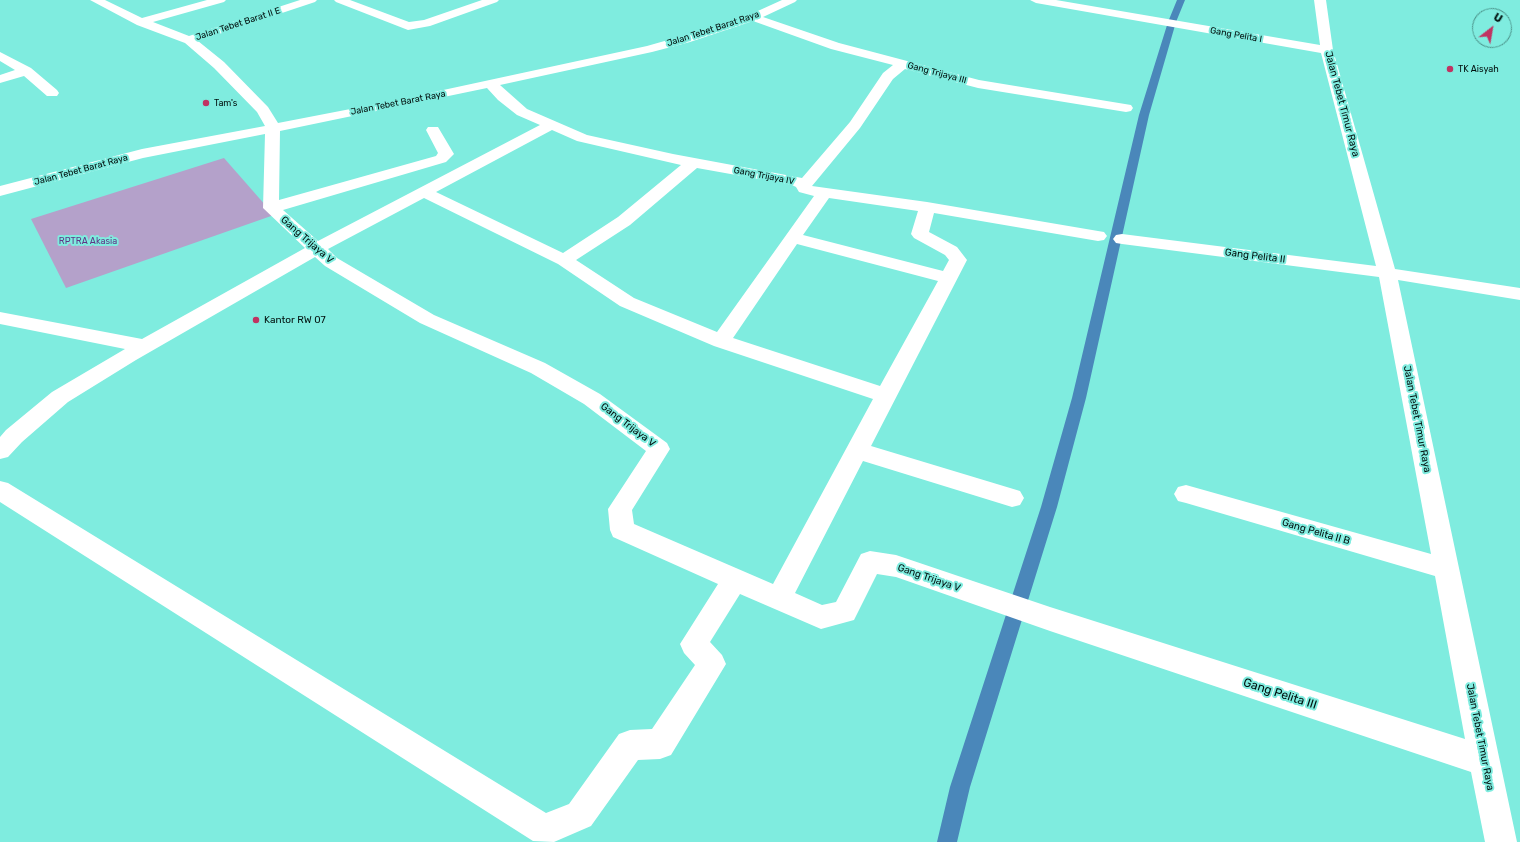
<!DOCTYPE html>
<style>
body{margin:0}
#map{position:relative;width:1520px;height:842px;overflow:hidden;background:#7fecdf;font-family:Rubik,sans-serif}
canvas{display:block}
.north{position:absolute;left:1472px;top:8px;width:40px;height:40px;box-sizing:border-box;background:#7fecdf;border:1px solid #4c948b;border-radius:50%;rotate:31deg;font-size:11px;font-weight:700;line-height:16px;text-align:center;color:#000f0d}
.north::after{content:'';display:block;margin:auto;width:14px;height:18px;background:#c03362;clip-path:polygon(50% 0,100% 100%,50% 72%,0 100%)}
</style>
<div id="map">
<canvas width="1520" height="842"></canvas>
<div class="north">U</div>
</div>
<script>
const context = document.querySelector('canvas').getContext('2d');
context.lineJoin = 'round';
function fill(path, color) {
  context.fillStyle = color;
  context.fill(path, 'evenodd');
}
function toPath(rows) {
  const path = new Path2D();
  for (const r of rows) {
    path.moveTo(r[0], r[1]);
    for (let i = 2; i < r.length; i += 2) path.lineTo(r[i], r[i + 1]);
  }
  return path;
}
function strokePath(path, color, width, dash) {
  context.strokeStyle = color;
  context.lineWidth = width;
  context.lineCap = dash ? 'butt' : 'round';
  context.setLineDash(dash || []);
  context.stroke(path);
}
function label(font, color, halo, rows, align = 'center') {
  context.font = font + ' Rubik,sans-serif';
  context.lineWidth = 4;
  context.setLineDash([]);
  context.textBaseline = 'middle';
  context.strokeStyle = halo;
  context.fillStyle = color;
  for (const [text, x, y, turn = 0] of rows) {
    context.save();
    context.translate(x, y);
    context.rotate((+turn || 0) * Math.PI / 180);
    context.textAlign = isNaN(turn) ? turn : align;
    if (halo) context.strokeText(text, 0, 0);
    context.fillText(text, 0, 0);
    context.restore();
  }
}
const green = toPath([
 [224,158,274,215,66,288,31,219]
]);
const stream = toPath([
 [1177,0,1185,0,1176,22,1149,115,1086,398,1057,507,970,787,957,842,937,842,950,787,1041,507,1072,398,1139,115,1168,22,1177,0]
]);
const minor = toPath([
 [90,0,105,0,142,18,207,0,226,0,224,2,153,22,189,36,300,0,317,0,315,2,198,41,224,62,268,107,278,123,397,100,647,46,682,36,749,15,782,0,797,0,795,2,763,17,839,43,979,80,1131,105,1133,108,1131,111,1126,112,978,88,905,69,893,79,860,128,812,186,927,202,1098,231,1104,232,1107,236,1104,240,1098,241,934,213,929,232,957,247,967,260,871,446,1020,491,1024,498,1020,505,1012,507,863,461,795,593,822,605,836,602,861,554,870,551,896,555,1050,607,1465,739,1435,576,1186,503,1178,501,1174,494,1178,487,1186,485,1431,554,1379,277,1122,244,1116,243,1113,239,1116,235,1122,234,1376,266,1321,53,1036,3,1030,0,1056,0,1320,45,1314,0,1326,0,1333,50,1395,269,1520,288,1520,300,1398,280,1517,842,1485,842,1471,772,1050,631,896,577,877,574,854,620,821,629,740,594,710,642,722,655,726,664,671,755,660,759,638,760,591,826,554,842,533,841,0,502,0,481,8,483,546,813,569,804,619,734,630,730,652,729,695,665,684,653,680,644,718,584,613,537,610,530,608,509,646,451,584,404,531,373,420,323,325,266,315,257,136,360,68,402,22,442,8,457,0,459,0,437,6,430,52,392,125,349,0,324,0,312,142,339,305,248,263,208,265,134,143,158,0,196,0,186,142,149,265,126,257,112,214,68,185,43,137,25,90,0],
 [753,21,831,49,893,65,883,73,850,122,802,178,673,154,587,135,527,109,500,85,652,52,690,42,753,21],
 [487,88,498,100,517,115,540,125,318,241,283,210,446,162,454,154,438,127,428,127,426,130,438,153,436,156,279,200,280,131,487,88],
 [552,130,577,141,681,165,618,217,563,253,436,192,552,130],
 [697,168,792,185,796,187,799,192,814,196,717,332,634,298,576,260,630,225,697,168],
 [424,198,558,264,620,306,714,346,873,399,773,584,634,524,632,510,670,449,667,443,600,394,545,363,434,315,337,258,328,249,424,198],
 [829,198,918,211,911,234,914,238,945,255,949,260,943,271,803,235,829,198],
 [797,244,938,281,880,386,733,338,797,244],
 [334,0,350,0,409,22,424,20,482,0,499,0,497,2,430,26,408,30,336,2,334,0],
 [0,52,31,68,57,90,59,93,57,96,47,96,24,76,0,83,0,75,15,70,0,61,0,52]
]);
const markers = [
 [1450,69,4,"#c03362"],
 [206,103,4,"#c03362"],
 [256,320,4,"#c03362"]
];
const farStreetnames = [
 ["Jalan Tebet Barat II E",238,24,-18],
 ["Jalan Tebet Barat Raya",713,29,-18],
 ["Gang Pelita I",1236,35,10],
 ["Gang Trijaya III",937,73,15],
 ["Jalan Tebet Barat Raya",398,103,-11],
 ["Jalan Tebet Barat Raya",81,170,-15],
 ["Gang Trijaya IV",764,176,11]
];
const farPoinames = [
 ["TK Aisyah",1458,69],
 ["Tam's",214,103]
];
const farParknames = [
 ["RPTRA Akasia",88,241]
];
const streetNames = [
 ["Jalan Tebet Timur Raya",1342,104,75],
 ["Gang Trijaya V",307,240,41],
 ["Gang Pelita II",1255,256,7],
 ["Jalan Tebet Timur Raya",1417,419,79],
 ["Gang Trijaya V",628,425,37],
 ["Gang Pelita II B",1316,532,16],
 ["Gang Trijaya V",929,578,19],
 ["Jalan Tebet Timur Raya",1480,737,79]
];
const poiNames = [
 ["Kantor RW 07",264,320]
];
const nearStreetnames = [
 ["Gang Pelita III",1280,694,18]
];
fill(green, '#b4a1ca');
fill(stream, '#4a87ba');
fill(minor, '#fff');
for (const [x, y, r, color] of markers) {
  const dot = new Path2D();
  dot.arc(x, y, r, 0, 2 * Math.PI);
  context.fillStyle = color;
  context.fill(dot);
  strokePath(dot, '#7fecdf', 1.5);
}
label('9px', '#000f0d', '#7fecdf', farStreetnames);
label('9px', '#000f0d', '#7fecdf', farPoinames, 'left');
label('9px', '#5f3685', '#7fecdf', farParknames);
label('10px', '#000f0d', '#7fecdf', streetNames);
label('10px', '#000f0d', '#7fecdf', poiNames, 'left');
label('12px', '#000f0d', '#7fecdf', nearStreetnames);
</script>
